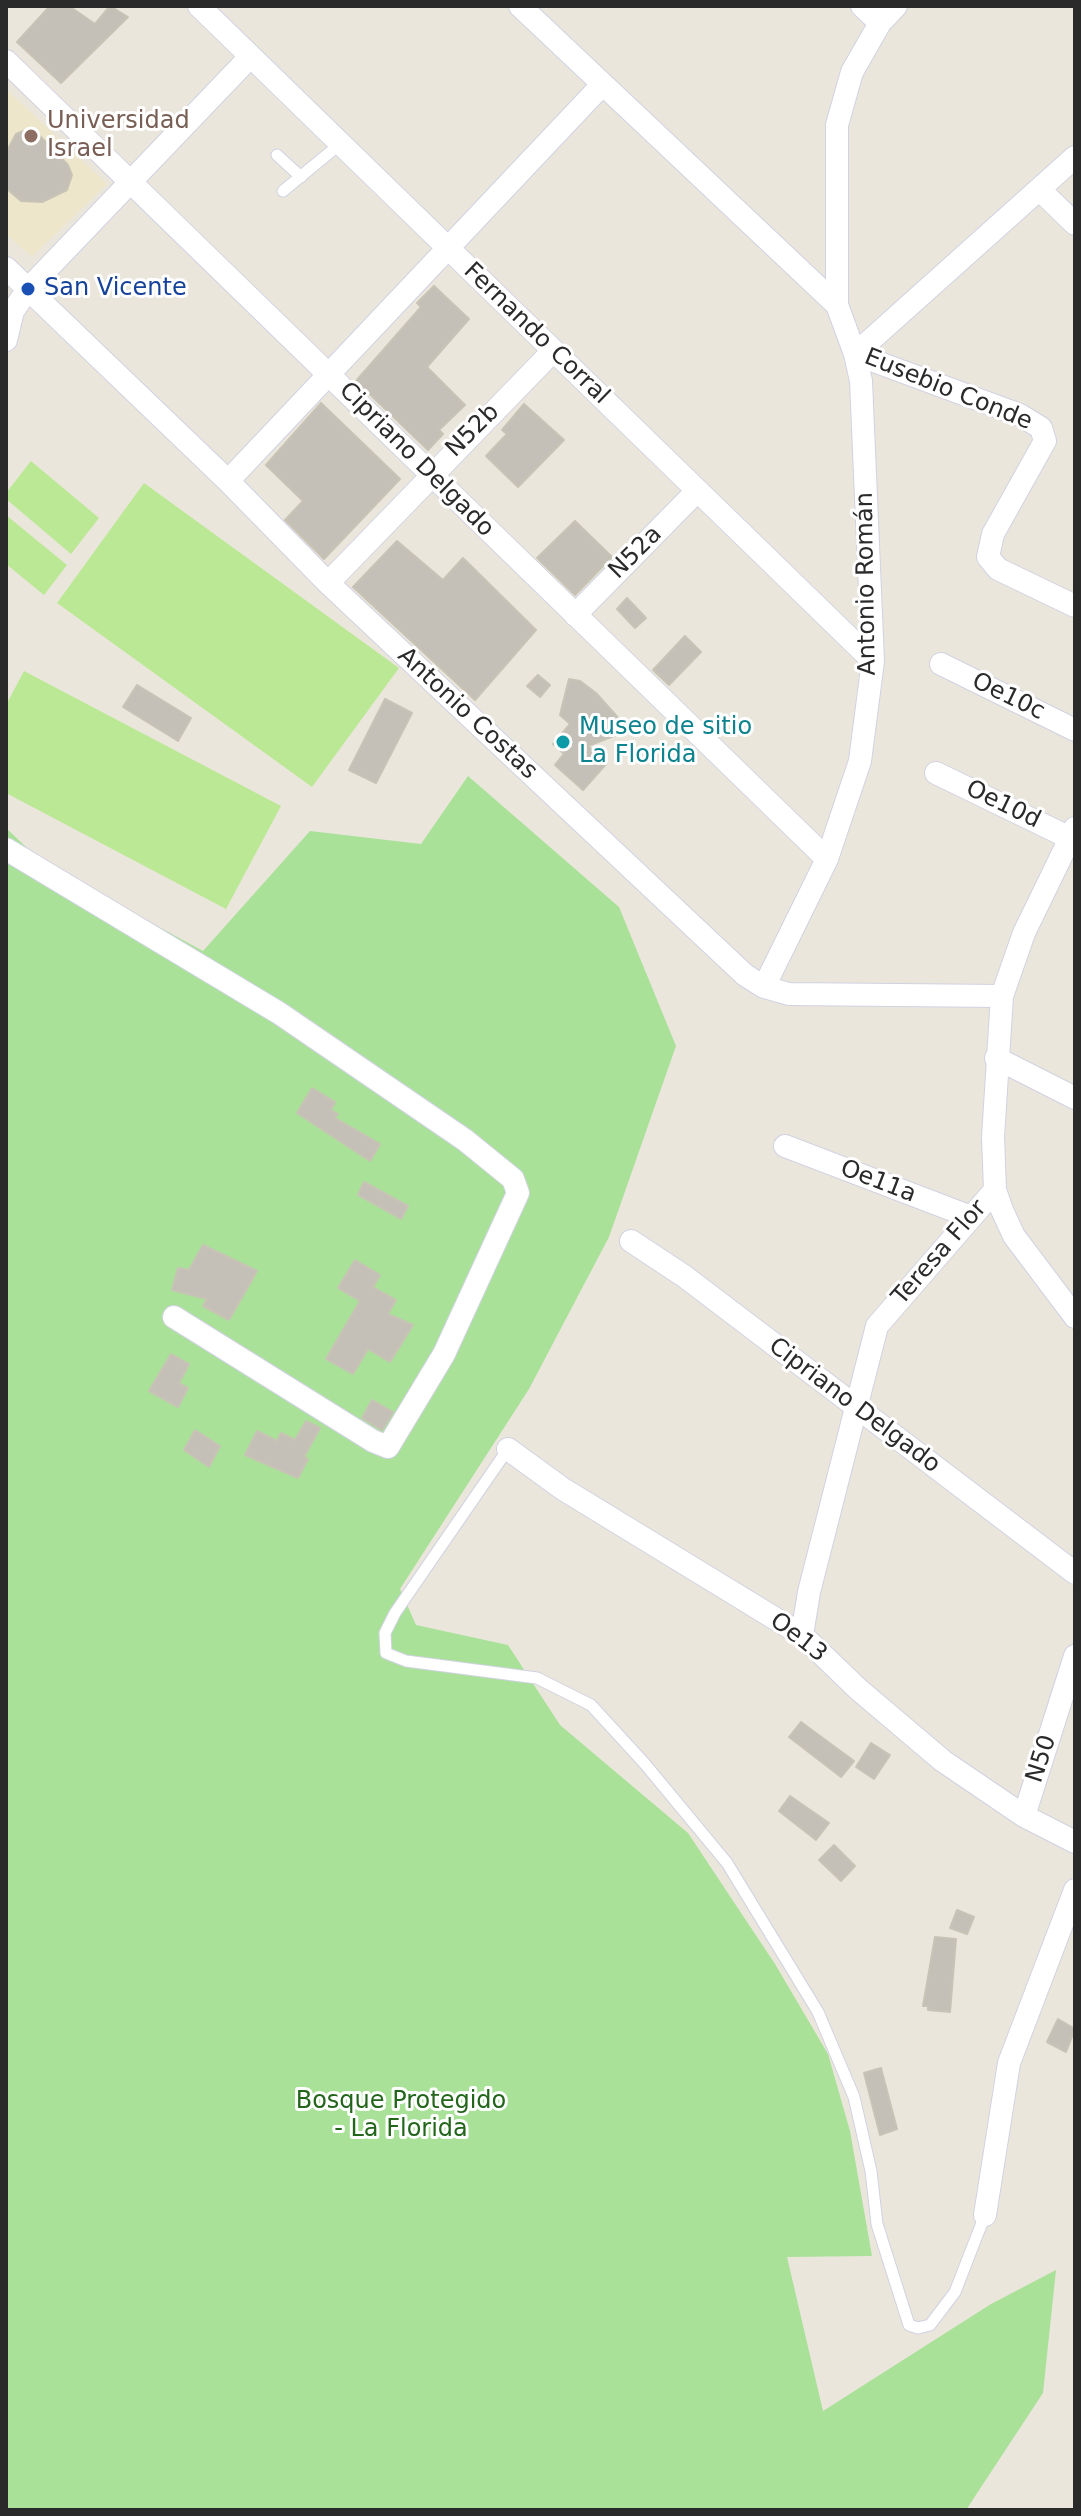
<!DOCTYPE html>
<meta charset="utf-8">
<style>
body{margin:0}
#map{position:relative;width:1081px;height:2516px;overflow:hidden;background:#ebe6dc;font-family:"DejaVu Sans",sans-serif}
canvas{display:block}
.frame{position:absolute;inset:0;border:8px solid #2a2a2a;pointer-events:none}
</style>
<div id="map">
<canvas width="1081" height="2516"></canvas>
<div class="frame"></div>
</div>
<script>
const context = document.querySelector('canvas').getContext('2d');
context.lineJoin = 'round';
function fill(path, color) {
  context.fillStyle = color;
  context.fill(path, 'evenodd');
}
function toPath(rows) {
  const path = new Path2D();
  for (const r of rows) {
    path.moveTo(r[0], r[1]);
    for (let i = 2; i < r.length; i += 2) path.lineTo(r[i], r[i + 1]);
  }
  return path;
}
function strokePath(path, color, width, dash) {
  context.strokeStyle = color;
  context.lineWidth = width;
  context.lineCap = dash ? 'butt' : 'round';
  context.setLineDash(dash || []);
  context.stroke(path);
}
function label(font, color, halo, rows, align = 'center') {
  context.font = font + ' "DejaVu Sans",sans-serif';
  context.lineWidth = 6;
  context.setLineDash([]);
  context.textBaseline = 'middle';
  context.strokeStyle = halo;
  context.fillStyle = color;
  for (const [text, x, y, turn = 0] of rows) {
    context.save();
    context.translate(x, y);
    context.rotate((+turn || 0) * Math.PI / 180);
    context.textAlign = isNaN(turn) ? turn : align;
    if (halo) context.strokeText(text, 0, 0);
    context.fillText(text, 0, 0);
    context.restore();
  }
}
const education = toPath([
 [6,89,107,184,32,257,6,234]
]);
const green = toPath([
 [468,776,619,907,676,1046,609,1237,529,1389,400,1589,416,1625,508,1645,560,1725,688,1833,775,1964,828,2054,850,2131,872,2256,787,2257,823,2411,991,2304,1056,2270,1043,2393,966,2510,6,2510,6,828,45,865,203,951,310,831,421,844]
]);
const pitch = toPath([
 [31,461,99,518,71,554,6,499,6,493],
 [144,483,399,668,312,787,57,603],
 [6,515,67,565,44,595,6,564],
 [24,671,281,806,226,909,6,793,6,705]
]);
const building = toPath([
 [50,6,69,6,95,24,110,6,128,17,61,83,17,42,50,6],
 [26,130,35,131,68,165,72,175,67,190,42,202,21,201,6,188,6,153,16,134,26,130],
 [434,286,469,319,427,367,465,405,439,430,443,434,428,450,356,381,421,307,417,303,434,286],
 [321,403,400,479,324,559,285,520,303,501,266,465,321,403],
 [524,404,564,440,518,487,486,456,507,434,502,430,524,404],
 [575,521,612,557,575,595,537,558,575,521],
 [397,541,443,580,463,558,536,630,475,700,353,587,397,541],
 [627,598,646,618,635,628,617,609,627,598],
 [685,636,701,652,669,685,653,670,685,636],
 [538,675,550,685,540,697,527,686,538,675],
 [569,679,580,681,596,693,629,730,588,746,607,763,583,790,555,765,564,754,553,744,570,724,560,715,569,679],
 [137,685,191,718,178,741,123,707,137,685],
 [385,699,412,713,376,783,349,770,385,699],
 [312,1088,335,1102,331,1110,338,1114,335,1118,380,1144,370,1161,297,1113,312,1088],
 [364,1182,408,1206,401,1219,358,1195,364,1182],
 [203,1245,257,1271,229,1320,203,1306,207,1299,172,1290,178,1268,189,1270,203,1245],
 [355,1260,380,1275,373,1287,396,1300,388,1314,413,1325,390,1362,368,1349,353,1374,326,1359,360,1301,338,1288,355,1260],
 [171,1354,189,1364,179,1383,188,1388,178,1407,149,1391,171,1354],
 [372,1400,393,1412,382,1430,362,1418,372,1400],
 [306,1421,320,1428,304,1457,308,1459,298,1478,245,1455,257,1431,277,1441,281,1433,295,1440,306,1421],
 [195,1430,220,1446,209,1467,184,1450,195,1430],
 [801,1722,854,1761,841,1777,789,1737,801,1722],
 [871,1743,890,1755,874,1779,856,1767,871,1743],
 [790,1796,829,1823,816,1840,779,1811,790,1796],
 [834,1845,855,1866,841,1881,819,1860,834,1845],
 [957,1910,974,1917,967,1934,950,1928,957,1910],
 [935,1937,956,1939,950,2012,928,2010,928,2006,923,2006,935,1937],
 [1058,2019,1075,2029,1066,2052,1047,2042,1058,2019],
 [881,2068,897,2129,880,2135,864,2073,881,2068]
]);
const service = toPath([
 [277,155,301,177],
 [283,191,340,144],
 [508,1449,395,1613,385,1633,386,1653,406,1661,537,1678,591,1705,645,1764,727,1863,818,2012,854,2097,871,2171,877,2224,909,2325,918,2328,930,2325,955,2292,985,2215]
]);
const minor = toPath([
 [199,6,873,661],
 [520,6,837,305,855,354,861,381,873,661,860,761,827,859,764,987],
 [862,6,880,23],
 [6,61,827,859],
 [1040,190,1075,224],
 [6,268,228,481,328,583,745,975,764,987,789,994,1002,996],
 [837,305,837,125,852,72,880,23,896,6],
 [6,340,13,311,28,289,250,57],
 [855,354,1020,415,1041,428,1045,441,993,534,988,557,998,569,1075,606],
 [855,354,1075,157],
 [228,481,602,85],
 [328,583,553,351],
 [575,615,697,491],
 [941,664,1075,730],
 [936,773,1070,838],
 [1075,828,1024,933,1002,996,993,1137,995,1190,1002,1210,1014,1236,1075,1317],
 [6,849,279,1013,465,1140,513,1179,518,1193,444,1354,388,1447,373,1441,174,1317],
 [996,1058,1075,1098],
 [785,1146,971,1217],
 [631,1241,684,1276,1075,1573],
 [508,1449,563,1489,802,1635,858,1689,943,1761,1024,1816,1075,1842],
 [802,1635,809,1592,877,1326,995,1190],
 [1024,1816,1075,1656],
 [985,2215,1009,2063,1075,1890]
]);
const markers = [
 [31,136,8,"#8d6e63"],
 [28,289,8,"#1a4fb4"],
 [563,742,8,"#0f9aa8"]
];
const educationNames = [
 ["Universidad",47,122],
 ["Israel",47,150]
];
const transitNames = [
 ["San Vicente",44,289]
];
const streetNames = [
 ["Fernando Corral",536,334,44],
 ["Eusebio Conde",948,390,22],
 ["N52b",473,431,-45],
 ["Cipriano Delgado",416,460,45],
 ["N52a",636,553,-45],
 ["Antonio Román",867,584,-91],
 ["Oe10c",1008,697,26],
 ["Antonio Costas",467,714,43],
 ["Oe10d",1003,805,26],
 ["Oe11a",878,1182,21],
 ["Teresa Flor",940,1253,-49],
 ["Cipriano Delgado",854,1406,37],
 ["Oe13",798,1638,38],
 ["N50",1042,1759,-72]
];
const cultureNames = [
 ["Museo de sitio",579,728],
 ["La Florida",579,756]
];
const parkNames = [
 ["Bosque Protegido",401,2102],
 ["- La Florida",401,2130]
];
fill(education, '#ede6cb');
fill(green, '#a9e199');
fill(pitch, '#bbe895');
fill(building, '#c4c0b7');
strokePath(building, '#c7c3b5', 2);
strokePath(service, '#d1d2e2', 13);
strokePath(minor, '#d1d2e2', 24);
strokePath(service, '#fff', 11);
strokePath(minor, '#fff', 22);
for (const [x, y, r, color] of markers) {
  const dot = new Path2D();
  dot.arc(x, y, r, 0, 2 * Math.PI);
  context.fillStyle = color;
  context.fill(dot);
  strokePath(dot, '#fff', 3);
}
label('24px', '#785e54', '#fff', educationNames, 'left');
label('24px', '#164399', '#fff', transitNames, 'left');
label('24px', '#2a2a2a', '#fff', streetNames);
label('24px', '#0d838f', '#fff', cultureNames, 'left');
label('24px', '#22651b', '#fff', parkNames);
</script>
